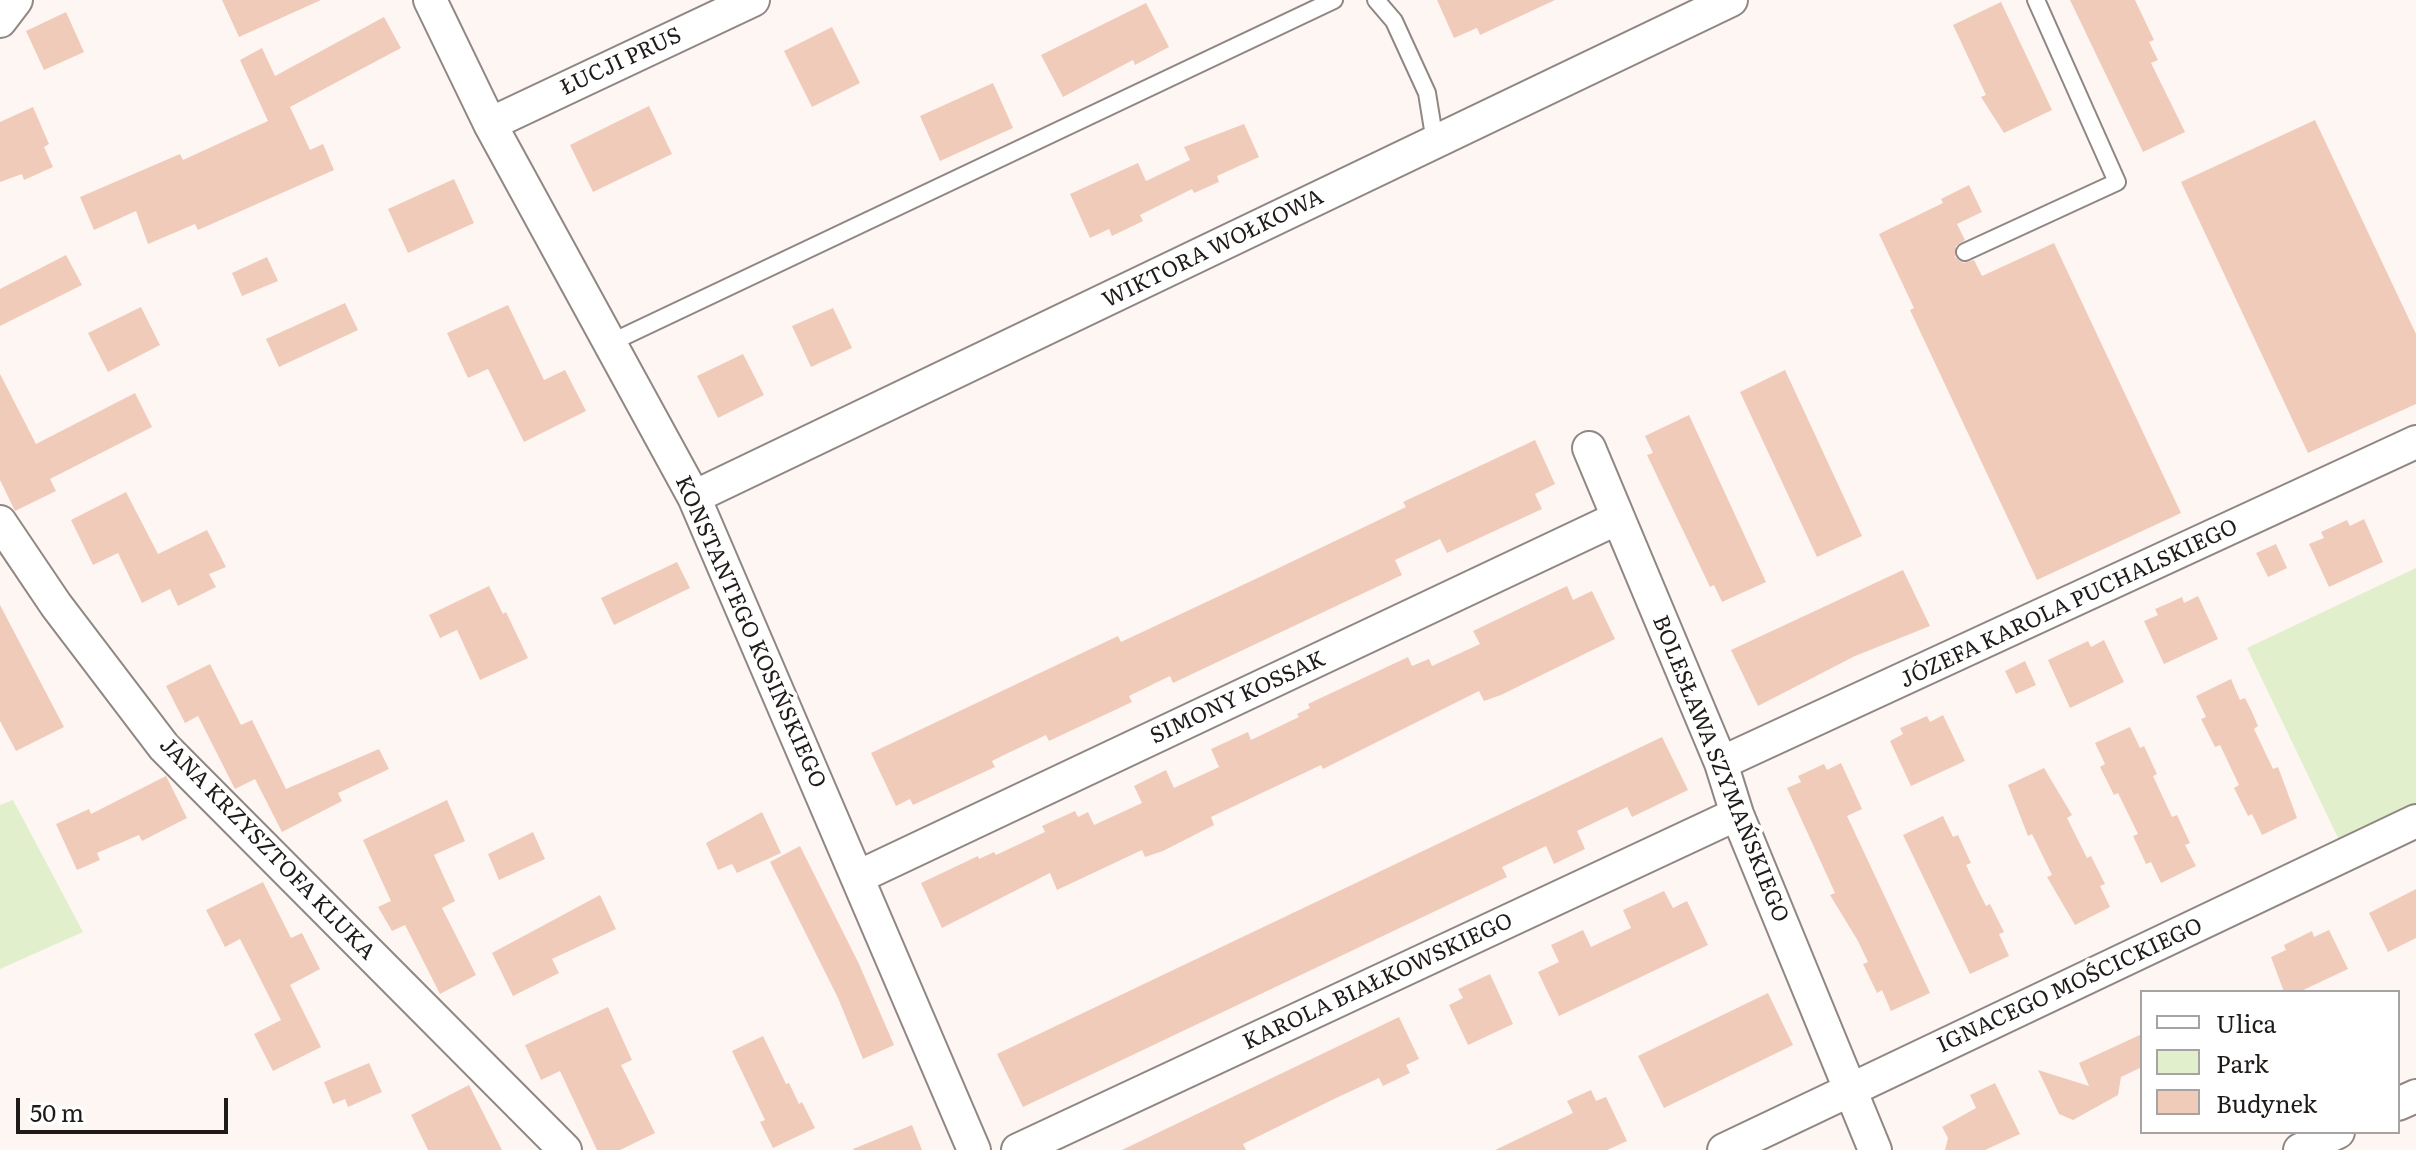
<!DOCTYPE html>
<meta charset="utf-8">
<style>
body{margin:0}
#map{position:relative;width:2416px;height:1150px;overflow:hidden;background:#fef6f2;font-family:Literata,serif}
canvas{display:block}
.legend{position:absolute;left:2140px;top:990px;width:260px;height:144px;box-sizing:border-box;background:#fff;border:2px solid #a5a4a3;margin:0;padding:10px 14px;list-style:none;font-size:24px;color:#1f1b19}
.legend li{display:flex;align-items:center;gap:16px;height:40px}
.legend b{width:40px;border:2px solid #a5a4a3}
.scale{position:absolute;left:16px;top:1098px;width:212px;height:36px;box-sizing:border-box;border:4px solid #1f1b19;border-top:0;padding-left:10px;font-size:24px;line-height:28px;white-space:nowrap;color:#1f1b19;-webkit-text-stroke:6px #fff;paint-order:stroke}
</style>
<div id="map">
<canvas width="2416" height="1150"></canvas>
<ul class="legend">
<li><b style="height:10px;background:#fff"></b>Ulica</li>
<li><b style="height:22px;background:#e2efcd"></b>Park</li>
<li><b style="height:22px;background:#f0cbba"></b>Budynek</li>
</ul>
<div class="scale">50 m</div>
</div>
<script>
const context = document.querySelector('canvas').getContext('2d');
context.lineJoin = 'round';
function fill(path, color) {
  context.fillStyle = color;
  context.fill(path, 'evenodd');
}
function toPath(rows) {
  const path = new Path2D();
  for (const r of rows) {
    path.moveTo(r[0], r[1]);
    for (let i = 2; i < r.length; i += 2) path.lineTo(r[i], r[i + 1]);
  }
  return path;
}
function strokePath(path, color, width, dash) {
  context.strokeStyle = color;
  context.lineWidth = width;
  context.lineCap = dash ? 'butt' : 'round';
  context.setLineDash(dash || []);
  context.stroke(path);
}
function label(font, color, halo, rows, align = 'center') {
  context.font = font + ' Literata,serif';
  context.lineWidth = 8;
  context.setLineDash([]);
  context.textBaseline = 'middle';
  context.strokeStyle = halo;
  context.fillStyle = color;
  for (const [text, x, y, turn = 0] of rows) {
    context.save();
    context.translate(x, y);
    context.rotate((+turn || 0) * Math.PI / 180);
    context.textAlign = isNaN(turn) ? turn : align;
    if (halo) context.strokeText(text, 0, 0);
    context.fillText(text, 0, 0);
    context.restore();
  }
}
const green = toPath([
 [2416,568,2416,808,2341,844,2247,648],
 [13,800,83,932,0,969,0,805]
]);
const building = toPath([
 [222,0,321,0,239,37],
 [1437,0,1555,0,1480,35,1477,28,1454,38],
 [2070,0,2135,0,2154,40,2149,42,2158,60,2151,63,2185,132,2143,152],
 [2001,2,2052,110,2004,133,1981,97,1986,95,1953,25],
 [1146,3,1169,47,1135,65,1133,60,1063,97,1041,55],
 [66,12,84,52,44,70,26,31],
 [384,17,401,48,290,107,310,150,323,144,334,170,198,230,195,224,148,244,136,211,94,230,80,197,180,154,183,160,268,121,240,60,262,48,275,76],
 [832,27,860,83,812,107,784,51],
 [993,83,1013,128,940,161,920,116],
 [649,106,672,154,593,192,570,145],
 [33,107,49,144,44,147,53,167,24,180,22,174,0,182,0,122],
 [2315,120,2416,334,2416,404,2308,453,2181,182],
 [1244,124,1259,157,1217,176,1219,182,1194,193,1192,189,1140,215,1143,221,1112,236,1109,229,1090,238,1070,194,1138,163,1146,181,1190,160,1184,147],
 [454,179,474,223,408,253,388,209],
 [1969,185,1982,212,1957,224,1965,240,1956,246,1955,257,1963,263,1974,260,1982,276,2054,243,2181,513,2037,580,1910,310,1914,308,1879,234,1943,203,1941,199],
 [66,255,82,285,0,326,0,289],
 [267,257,278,281,242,296,232,273],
 [345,303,358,330,279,367,266,339],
 [508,305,544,380,565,370,586,411,524,442,488,369,468,378,447,333],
 [141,307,160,345,108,372,88,333],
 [833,308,852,348,811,367,792,326],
 [743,354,764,395,718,418,697,376],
 [1785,370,1862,536,1817,557,1740,392],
 [0,374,36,444,135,393,152,427,50,479,56,491,15,511,0,480],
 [1689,415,1766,582,1722,602,1714,585,1710,587,1647,455,1653,453,1645,436],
 [1535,440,1555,484,1535,494,1542,509,1447,553,1440,539,1395,560,1402,575,1173,683,1170,676,1129,696,1132,702,1049,741,1046,735,1006,754,992,761,995,767,913,805,910,799,896,806,871,753,1118,636,1121,642,1264,575,1406,507,1403,502],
 [126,492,158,554,207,530,226,567,209,574,216,587,178,606,170,589,142,603,118,553,93,565,71,520],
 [2364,519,2383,562,2329,587,2309,544,2324,538,2321,532,2347,520,2350,526],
 [2276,544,2287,568,2268,577,2256,553],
 [677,562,690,588,614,625,601,598],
 [1903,570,1930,626,1855,656,1758,706,1731,650],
 [489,586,503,614,506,612,528,658,480,680,457,630,440,638,429,615],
 [1567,586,1573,600,1592,591,1615,639,1501,695,1484,701,1479,691,1323,769,1321,765,1211,817,1214,825,1163,851,1145,857,1142,850,1057,890,1050,873,942,928,921,883,978,856,979,859,994,852,996,855,1045,832,1042,826,1075,811,1078,817,1088,812,1094,825,1142,803,1134,786,1166,770,1174,788,1219,767,1211,749,1248,732,1251,740,1299,717,1297,714,1310,708,1308,704,1408,657,1412,666,1429,659,1432,666,1480,644,1473,631],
 [2198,596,2218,639,2164,664,2144,621,2158,615,2155,609,2169,603,2182,597,2184,603],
 [0,605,64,727,16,751,0,721],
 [2104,640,2124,682,2070,708,2048,660,2088,641,2091,647],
 [2025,661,2036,685,2016,694,2005,671],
 [210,664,241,725,252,720,286,789,379,749,389,769,338,793,342,801,282,832,255,779,235,789,198,716,185,723,166,686],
 [2231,679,2240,700,2245,698,2252,712,2258,726,2254,729,2273,769,2278,767,2297,818,2262,835,2252,814,2248,816,2234,788,2239,785,2220,745,2215,747,2201,719,2206,717,2196,696],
 [1943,715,1965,761,1911,786,1890,741,1903,734,1900,728,1927,716,1930,722],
 [2130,727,2140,748,2144,746,2157,774,2153,776,2172,817,2177,815,2190,843,2185,845,2196,866,2161,883,2151,862,2146,864,2133,836,2138,834,2118,793,2114,795,2100,767,2105,764,2095,743],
 [1662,737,1688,790,1632,817,1627,807,1577,831,1585,849,1554,864,1546,846,1502,867,1507,877,1023,1107,997,1054],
 [1841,763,1862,809,1847,816,1930,993,1891,1011,1882,990,1877,993,1863,964,1868,962,1858,941,1830,895,1835,893,1787,788,1801,782,1798,776,1824,764,1827,770],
 [2044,768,2072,815,2067,818,2087,858,2091,856,2105,884,2100,886,2110,907,2075,925,2047,877,2052,875,2032,834,2028,836,2008,785],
 [166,776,187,818,142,841,139,835,97,853,100,860,77,870,56,824,89,809,91,814],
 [447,800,465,841,434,855,455,901,442,908,476,975,440,994,405,925,392,931,378,907,391,901,363,840],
 [762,812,781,853,737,873,732,864,718,870,706,843],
 [1943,816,1953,837,1958,835,1971,863,1966,865,1976,886,1986,906,1990,904,2004,932,1999,934,2009,956,1970,974,1903,835],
 [533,832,545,859,499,880,488,854],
 [800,846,859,964,894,1045,863,1059,838,998,770,862],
 [263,882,291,938,302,933,320,969,290,985,321,1047,273,1071,254,1034,281,1020,240,939,225,947,206,910],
 [2416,889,2416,938,2388,952,2369,913],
 [1664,891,1673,908,1687,901,1708,945,1559,1016,1538,972,1559,962,1551,945,1583,930,1591,947,1631,928,1623,910],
 [600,895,616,929,552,959,559,973,513,996,492,953],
 [2329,930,2348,969,2299,992,2284,992,2271,957,2286,950,2284,945,2312,931,2314,937],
 [1490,974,1513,1024,1468,1045,1449,1005,1463,998,1458,989],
 [1768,993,1793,1045,1664,1108,1638,1056],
 [608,1007,632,1060,621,1065,655,1133,620,1150,597,1150,560,1071,541,1080,525,1045],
 [1399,1017,1419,1059,1406,1065,1410,1073,1383,1086,1379,1078,1334,1099,1243,1144,1246,1150,1122,1150],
 [2142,1034,2142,1067,2121,1077,2118,1095,2073,1120,2059,1114,2038,1070,2089,1086,2079,1063],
 [763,1036,786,1084,789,1083,799,1104,802,1102,815,1128,773,1148,760,1122,765,1120,732,1051],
 [369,1063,382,1092,348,1107,345,1099,333,1104,324,1082],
 [1995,1083,2020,1134,1985,1150,1945,1150,1948,1138,1942,1127,1976,1108,1970,1095],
 [469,1085,502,1150,428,1150,411,1115],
 [1591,1090,1596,1101,1606,1097,1627,1141,1607,1150,1495,1150,1573,1113,1567,1101],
 [912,1125,922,1150,854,1150,853,1149]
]);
const service = toPath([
 [1376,0,1394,21,1427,93,1435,142],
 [1965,252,2117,182,2036,0],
 [610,343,1334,0]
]);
const minor = toPath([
 [430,0,490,124,694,497,974,1150],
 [0,21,16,0],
 [490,124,753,0],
 [1589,448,1721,763,1737,814,1875,1150],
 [694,497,1731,0],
 [0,522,56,605,164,747,565,1150],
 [1721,763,2416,442],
 [858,877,1618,518],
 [2398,1104,2416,1096],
 [1018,1150,1737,814],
 [1724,1150,2416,821],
 [2300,1150,2338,1132]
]);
const streetNames = [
 ["ŁUCJI PRUS",621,62,-25],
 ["WIKTORA WOŁKOWA",1213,249,-26],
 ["JÓZEFA KAROLA PUCHALSKIEGO",2069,604,-25],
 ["KONSTANTEGO KOSIŃSKIEGO",750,632,66],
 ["SIMONY KOSSAK",1238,698,-25],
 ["BOLESŁAWA SZYMAŃSKIEGO",1720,769,68],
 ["JANA KRZYSZTOFA KLUKA",267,849,46],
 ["KAROLA BIAŁKOWSKIEGO",1378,982,-25],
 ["IGNACEGO MOŚCICKIEGO",2070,986,-25]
];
fill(green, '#e2efcd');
fill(building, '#f0cbba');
strokePath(service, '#908783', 20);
strokePath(minor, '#908783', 36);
strokePath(service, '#fff', 16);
strokePath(minor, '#fff', 32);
label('22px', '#1f1b19', '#fff', streetNames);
</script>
